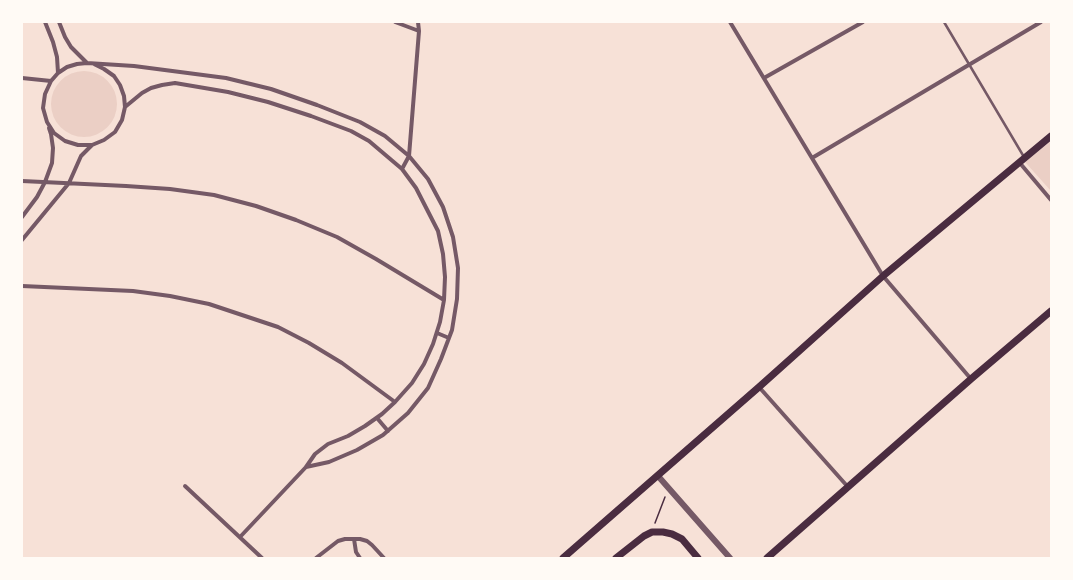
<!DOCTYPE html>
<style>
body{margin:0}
#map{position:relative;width:1073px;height:580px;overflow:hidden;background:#f7e1d7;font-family:Roboto,sans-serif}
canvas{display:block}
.frame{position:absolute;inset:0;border:23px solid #fffaf5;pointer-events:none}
</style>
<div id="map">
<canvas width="1073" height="580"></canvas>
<div class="frame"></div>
</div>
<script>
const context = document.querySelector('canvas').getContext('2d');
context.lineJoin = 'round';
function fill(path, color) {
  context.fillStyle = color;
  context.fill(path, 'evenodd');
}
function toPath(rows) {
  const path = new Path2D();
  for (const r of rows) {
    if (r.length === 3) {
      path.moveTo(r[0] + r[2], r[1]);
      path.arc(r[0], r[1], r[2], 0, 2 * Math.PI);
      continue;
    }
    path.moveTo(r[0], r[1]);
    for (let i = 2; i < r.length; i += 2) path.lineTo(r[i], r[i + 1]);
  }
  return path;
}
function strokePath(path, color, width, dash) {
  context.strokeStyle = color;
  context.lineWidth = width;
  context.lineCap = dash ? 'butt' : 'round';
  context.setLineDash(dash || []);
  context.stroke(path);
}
const green = toPath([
 [84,104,33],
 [1051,141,1051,191,1025,162]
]);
const path = toPath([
 [655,523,665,497]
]);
const service = toPath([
 [944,22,1024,157]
]);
const minor = toPath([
 [45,22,53,42,57,57,58,73],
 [59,22,65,37,71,47,87,63],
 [395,22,419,31],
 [730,22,883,276,971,379],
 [94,64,104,69,114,76,120,85,124,96,125,107,122,120,115,132,104,140,92,145,78,145,65,141,54,133,47,122,43,108,45,94,51,81,58,73,67,67,77,64,87,63,134,66,226,78,271,89,317,105,360,122,385,136,409,156,428,179,443,207,453,237,458,268,457,299,452,330,441,359,428,388,408,413,383,435,357,450,329,462,306,467],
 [22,78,51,81],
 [764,78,863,22],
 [125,107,142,93,151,88,162,85,175,83,228,92,268,102,311,116,351,131,369,141,402,169,416,188,438,231,443,254,445,277,444,300,440,322,433,344,424,364,412,383,395,402,382,414,365,426,348,436,328,444,315,454,306,467,240,537],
 [812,158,1041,22],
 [1019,162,1051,200],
 [402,169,409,156,419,31,418,22],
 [22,181,126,186,170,189,214,195,256,206,296,220,337,237,376,259,444,300],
 [22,217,37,197,45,182,52,163,53,148,51,134,49,128],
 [22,240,69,183,81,156,92,145],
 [22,286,133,291,170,296,209,304,278,327,309,343,342,363,395,402],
 [437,333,449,338],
 [759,387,848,487],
 [377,418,388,431],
 [185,486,262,558],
 [354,539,356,552,360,558],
 [316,558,338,541,345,539,360,539,367,541,372,545,384,558]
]);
const tertiary = toPath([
 [658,476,730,558]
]);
const secondary = toPath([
 [563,558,759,387,883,276,1051,136],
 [616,558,644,536,652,532,663,532,672,534,682,539,698,558],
 [767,558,971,379,1051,311]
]);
fill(green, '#ebcfc5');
strokePath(path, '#4a2c40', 1.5);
strokePath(service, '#755966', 2.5);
strokePath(minor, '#755966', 4);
strokePath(tertiary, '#755966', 6);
strokePath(secondary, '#4a2c40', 7);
</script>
